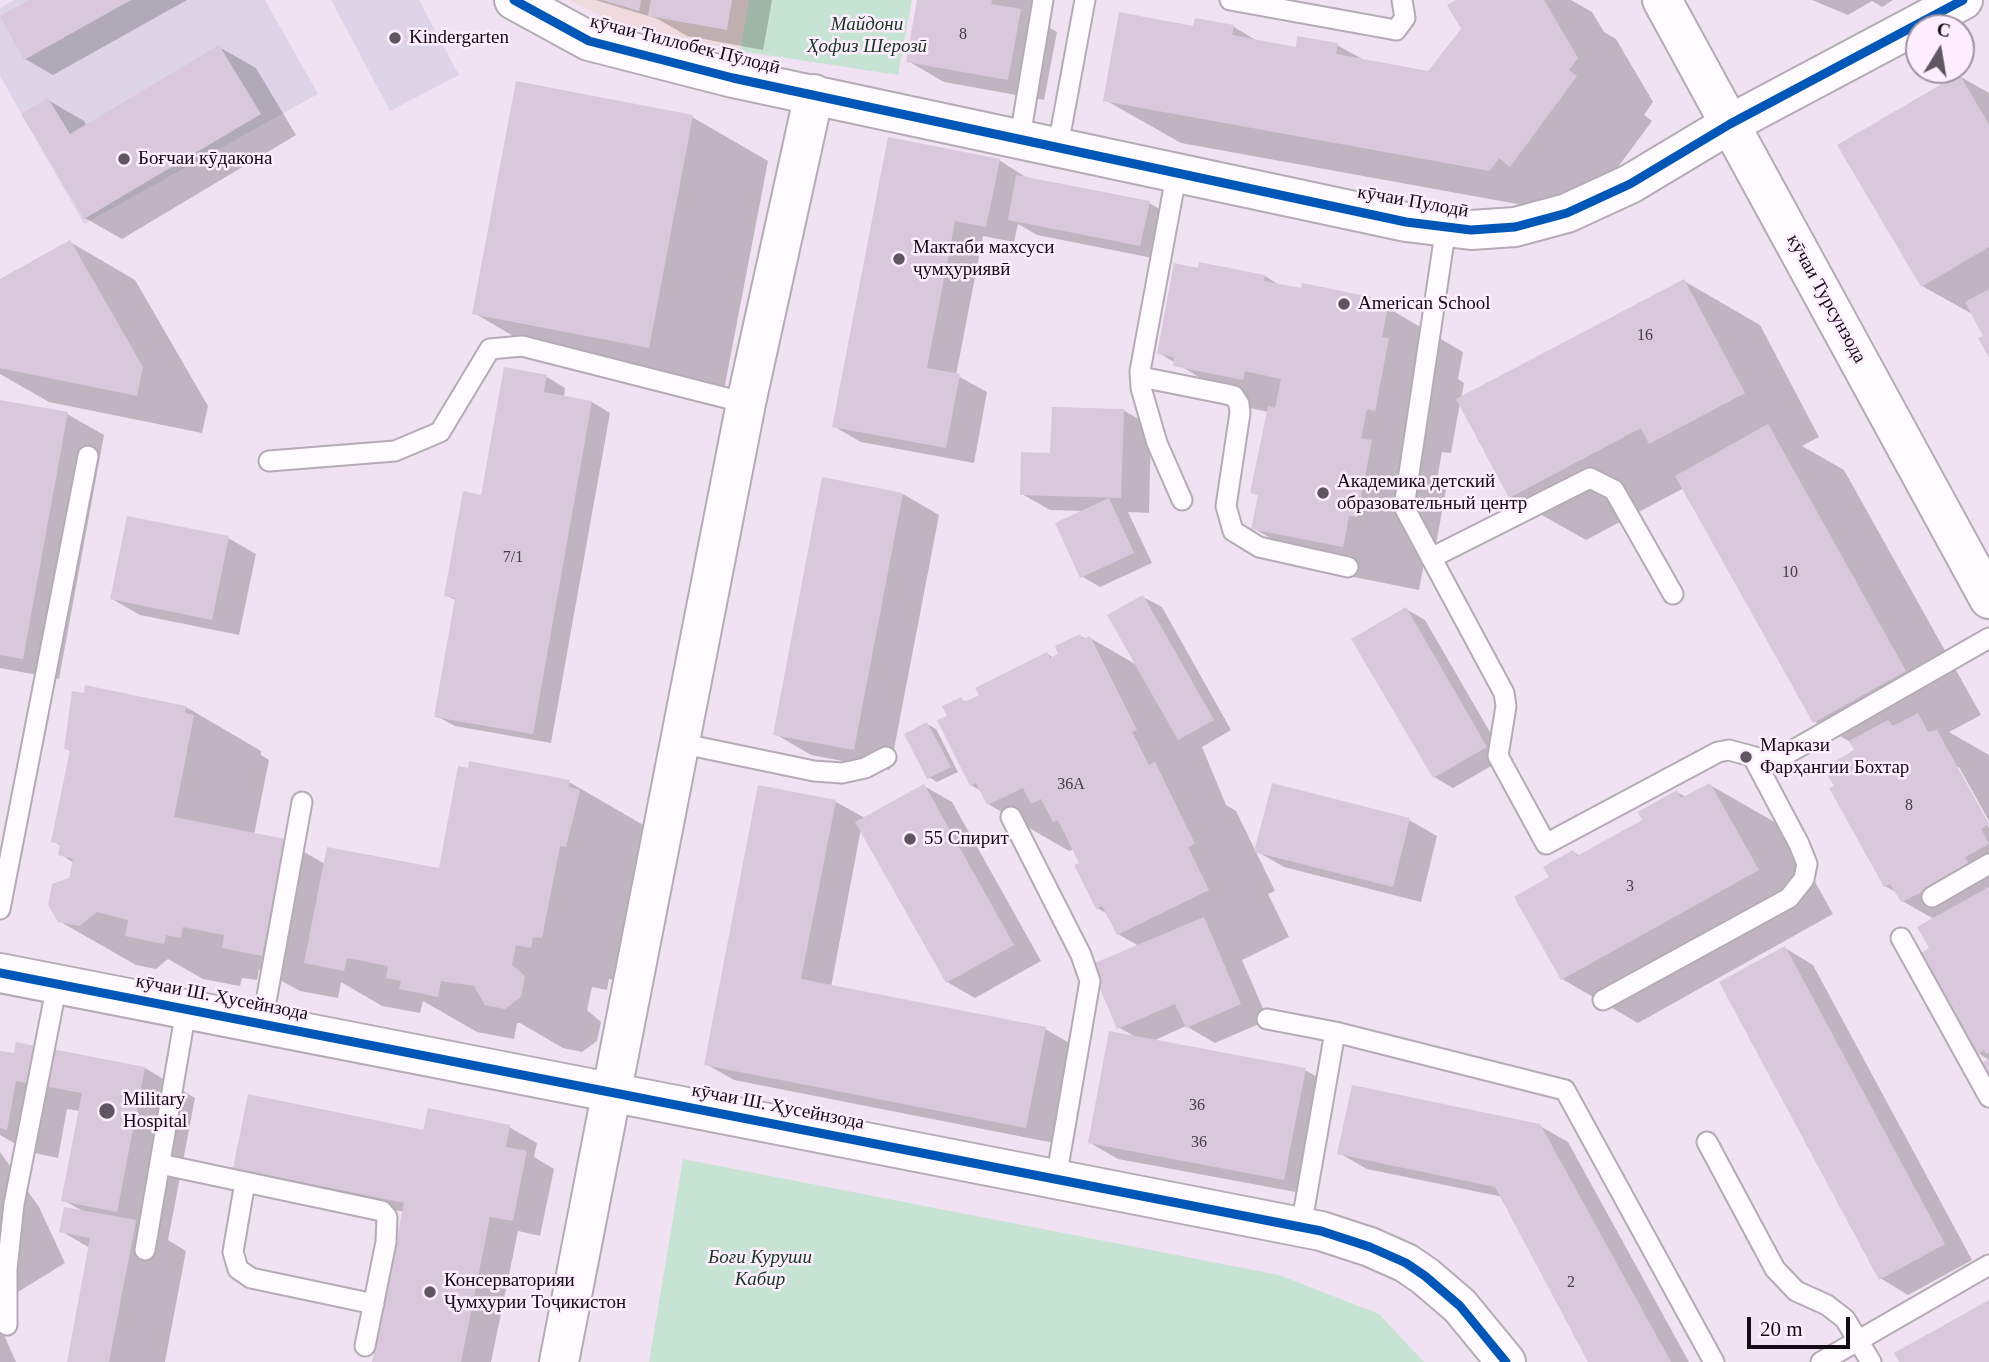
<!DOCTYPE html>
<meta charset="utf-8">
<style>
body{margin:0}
#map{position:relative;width:1989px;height:1362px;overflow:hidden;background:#f0e2f2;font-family:"Times New Roman",serif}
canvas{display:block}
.north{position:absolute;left:1905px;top:14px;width:70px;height:70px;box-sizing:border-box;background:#fdedfe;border:2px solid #9f93a0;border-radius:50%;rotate:11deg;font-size:19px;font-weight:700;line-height:28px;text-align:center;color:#130b14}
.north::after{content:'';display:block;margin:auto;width:24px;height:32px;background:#605662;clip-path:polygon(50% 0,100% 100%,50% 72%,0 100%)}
.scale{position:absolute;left:1747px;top:1317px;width:103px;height:32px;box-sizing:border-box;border:4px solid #130b14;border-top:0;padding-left:9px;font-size:21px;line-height:24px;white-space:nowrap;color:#130b14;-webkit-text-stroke:5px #fdedfe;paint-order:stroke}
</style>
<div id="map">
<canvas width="1989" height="1362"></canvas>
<div class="north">С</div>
<div class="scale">20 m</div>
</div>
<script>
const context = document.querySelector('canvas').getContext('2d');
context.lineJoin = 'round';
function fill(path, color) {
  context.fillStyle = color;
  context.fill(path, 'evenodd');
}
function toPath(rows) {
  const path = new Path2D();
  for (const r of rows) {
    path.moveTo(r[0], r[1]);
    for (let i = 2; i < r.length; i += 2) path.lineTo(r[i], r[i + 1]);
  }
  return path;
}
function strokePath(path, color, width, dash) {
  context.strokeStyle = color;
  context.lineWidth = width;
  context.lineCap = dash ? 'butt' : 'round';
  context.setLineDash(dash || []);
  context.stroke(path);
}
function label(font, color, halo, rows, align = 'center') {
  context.font = font + ' "Times New Roman",serif';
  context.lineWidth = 5;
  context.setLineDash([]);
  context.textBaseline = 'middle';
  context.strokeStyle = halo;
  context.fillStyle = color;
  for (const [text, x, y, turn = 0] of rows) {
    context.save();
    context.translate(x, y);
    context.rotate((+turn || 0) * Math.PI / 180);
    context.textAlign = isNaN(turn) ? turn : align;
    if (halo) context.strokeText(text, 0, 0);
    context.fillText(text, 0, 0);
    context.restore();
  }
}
const education = toPath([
 [14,0,265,0,318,94,84,224,0,76,0,8],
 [331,0,419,0,459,75,390,111]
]);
const medical = toPath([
 [569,0,749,0,740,51,620,26]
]);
const green = toPath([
 [749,0,912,0,898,75,740,51],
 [683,1159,1279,1275,1379,1314,1424,1362,649,1362]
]);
const shadow = toPath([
 [32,0,187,0,53,75,25,59],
 [595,0,772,0,763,50,687,36,658,19],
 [919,0,1032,0,1029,16,1057,32,1044,100,944,82,908,61],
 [1460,0,1571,0,1592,12,1604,32,1616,39,1653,102,1644,115,1652,121,1587,209,1567,213,1181,143,1105,100,1195,28,1234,27,1259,42,1297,49,1337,45,1366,61,1429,73,1464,30],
 [1812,0,1893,0,1882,7,1872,1,1848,15],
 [219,47,256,68,296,135,122,239,85,218,48,100,84,121,87,126],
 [1959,76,1989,93,1989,355,1986,337,1974,315,1922,286],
 [692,117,768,161,724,390,549,357,474,313],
 [889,139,999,160,1027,178,1149,203,1177,219,1168,261,1037,235,1018,224,1014,242,983,236,956,375,987,392,974,463,861,442,833,426],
 [70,242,135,280,208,406,202,433,49,402,0,374,0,281],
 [1265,276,1281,286,1371,298,1463,352,1458,379,1464,383,1461,399,1684,281,1760,325,1819,437,1802,446,1844,470,1981,715,1949,732,1989,755,1989,821,1959,767,1955,767,1989,828,1989,1060,1978,1053,1932,949,1934,919,1902,901,1898,893,1885,886,1836,787,1857,751,1852,743,1814,721,1684,488,1586,540,1510,497,1460,403,1451,453,1442,452,1437,479,1447,485,1433,560,1425,558,1419,590,1329,572,1253,528,1259,496,1252,492,1268,412,1250,408,1159,353],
 [547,377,565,388,564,397,592,402,610,413,551,743,455,726,436,716,457,601,446,595,483,497],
 [0,402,67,414,104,435,59,679,0,668],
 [1123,410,1151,426,1149,513,1128,512,1152,563,1100,587,1081,576,1085,511,1050,510,1022,494,1052,455],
 [903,494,939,515,890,770,811,755,775,734],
 [228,538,256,554,239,635,140,615,112,599],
 [1143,597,1162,607,1231,730,1202,747,1226,805,1236,811,1275,891,1268,894,1289,937,1242,960,1268,1020,1215,1043,1186,1026,1153,1041,1305,1070,1333,1086,1312,1195,1118,1159,1090,1143,1134,1036,1118,1027,1139,946,1118,934,1108,914,1097,908,1074,849,1069,851,988,804,981,791,971,785,949,717,961,699,968,703,1047,654,1054,658,1080,636,1087,639,1090,638,1137,665],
 [1406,609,1425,620,1505,758,1453,788,1434,777],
 [186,707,261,751,261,755,269,760,254,835,285,841,325,864,440,870,569,782,645,826,618,981,609,979,607,990,592,987,587,1010,601,1022,597,1041,582,1052,563,1048,520,1023,517,1023,514,1039,477,1032,423,1001,420,1013,382,1006,341,982,338,998,300,991,259,969,257,980,242,978,240,986,203,979,168,959,156,969,136,965,59,921,74,863,60,854,61,846,53,841,71,752,66,748],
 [927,724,936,729,958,772,937,782,929,777],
 [1710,785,1785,828,1833,914,1638,1023,1562,979,1552,878,1573,852,1580,856,1644,820,1677,792,1686,797],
 [924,786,952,802,1041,961,975,998,947,982,861,829,831,987,1045,1029,1073,1045,1054,1143,734,1080,706,1064,836,802,865,818],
 [1409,820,1437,836,1421,902,1284,867,1256,851],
 [1785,948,1813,965,1972,1260,1908,1295,1880,1278],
 [0,1053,145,1068,195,1098,168,1240,186,1251,165,1362,69,1362,90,1248,61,1231,83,1211,63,1200,80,1111,67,1109,58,1158,30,1152,0,1135],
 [1540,1126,1568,1142,1689,1362,1590,1362,1503,1197,1367,1169,1339,1153],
 [509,1127,537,1143,534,1157,554,1169,540,1236,518,1231,491,1362,374,1362,404,1212,263,1183,235,1167,425,1132],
 [0,1152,39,1207,65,1263,0,1303],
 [0,1326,16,1362,0,1362]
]);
const building = toPath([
 [29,0,131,0,24,60,0,16],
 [602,0,641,0,639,11],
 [651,0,732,0,727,30,648,16],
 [917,0,992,0,991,4,1021,9,1008,80,906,62],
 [1456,0,1544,0,1578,58,1569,70,1577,76,1510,167,1499,158,1490,171,1103,101,1119,12,1193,26,1195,18,1234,25,1232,35,1296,47,1297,36,1338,43,1336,54,1428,71,1461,29,1447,5],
 [219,45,261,114,84,219,21,114,48,98,70,134],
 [1959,74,1989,124,1989,247,1921,287,1837,145],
 [516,81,693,115,649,348,472,314],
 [888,137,1000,159,986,227,955,221,927,368,960,374,946,448,832,427],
 [1016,175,1150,201,1140,246,1008,220],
 [70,240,143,367,137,396,0,368,0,279],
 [1199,262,1265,275,1264,281,1301,288,1302,283,1371,297,1370,303,1388,306,1382,337,1389,338,1375,411,1367,409,1361,438,1372,440,1357,517,1349,516,1343,547,1251,529,1258,495,1250,493,1268,406,1275,408,1281,379,1245,371,1243,380,1173,366,1174,357,1157,354,1174,263,1198,268],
 [1684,279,1745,393,1649,444,1641,428,1509,498,1456,399],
 [1989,289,1989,358,1978,338,1983,336,1965,302],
 [504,367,547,375,544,392,592,401,533,734,434,717,455,598,444,596,463,491,481,495],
 [0,400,68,412,23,659,0,655],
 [1052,407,1124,409,1121,498,1020,495,1021,452,1050,453],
 [1768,424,1906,671,1813,723,1675,476],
 [822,477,903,493,854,750,773,735],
 [1109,498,1134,553,1080,578,1055,523],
 [127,516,229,536,212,620,110,599],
 [1143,595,1214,720,1178,740,1107,615],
 [1406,607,1487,747,1433,778,1351,639],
 [1080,634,1083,639,1090,636,1137,730,1132,732,1149,765,1155,762,1195,844,1188,847,1209,890,1117,935,1102,906,1096,909,1074,865,1079,863,1058,820,1053,822,1041,799,1031,804,1023,788,987,805,976,783,970,786,937,720,947,716,942,706,961,697,964,702,979,695,975,688,1047,652,1050,658,1058,654,1055,646],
 [85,685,186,706,185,713,194,715,174,817,285,839,262,956,222,948,224,935,183,927,181,938,166,935,164,944,125,936,128,920,97,912,79,926,58,922,48,905,52,884,69,878,73,859,58,855,60,844,51,842,70,750,64,749,72,691,84,693],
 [1918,713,1928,732,1937,730,1989,824,1981,829,1989,844,1965,857,1971,869,1901,902,1890,884,1884,887,1829,788,1834,786,1823,768,1854,750,1849,741,1888,720,1893,726],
 [927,722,951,767,927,779,904,734],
 [469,761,570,780,569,787,580,790,566,847,560,846,542,938,533,937,531,948,516,945,512,965,525,976,521,997,505,1009,485,1005,474,986,441,981,438,997,399,989,401,981,386,978,388,966,347,958,344,971,304,963,327,847,439,868,458,766,468,768],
 [1272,783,1410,818,1393,887,1254,852],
 [1710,783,1759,870,1561,980,1514,897,1549,877,1543,867,1573,850,1577,856,1642,820,1638,812,1677,790,1681,798],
 [924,784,1014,945,946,983,855,822],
 [758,785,836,800,801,979,1046,1027,1026,1128,704,1065],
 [1989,887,1989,1052,1986,1054,1984,1050,1977,1055,1921,953,1929,948,1917,927],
 [1204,917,1241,1004,1186,1028,1175,1004,1117,1029,1090,965],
 [1785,946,1945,1244,1879,1280,1719,982],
 [1109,1031,1306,1068,1284,1180,1088,1143],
 [16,1042,145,1067,117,1212,61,1201,82,1093,16,1081,7,1130,0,1128,0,1051,14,1053],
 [1989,1059,1989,1077,1981,1063],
 [1352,1085,1540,1124,1671,1362,1588,1362,1495,1187,1337,1154],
 [248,1094,423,1130,428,1108,510,1125,506,1147,527,1151,513,1221,490,1217,461,1362,372,1362,404,1203,233,1168],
 [64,1207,136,1220,109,1362,67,1362,90,1238,59,1232],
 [1989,1300,1989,1362,1899,1362,1894,1353]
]);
const lane = toPath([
 [1230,0,1396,30,1405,18,1402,0],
 [1020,137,1043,0],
 [1058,146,1085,0],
 [1177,171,1140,371,1141,388,1157,443,1182,500],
 [1446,227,1404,507,1504,693,1506,706,1498,756,1546,844,1718,752,1729,750,1766,760,1783,756,1989,638],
 [1141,377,1226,394,1234,396,1239,404,1240,413,1226,506,1233,531,1259,547,1348,567],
 [269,461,395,451,440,432,490,349,522,346,746,403],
 [1431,558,1590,478,1614,490,1673,594],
 [679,743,814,771,842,773,865,768,886,757],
 [1011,817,1081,955,1090,981,1056,1179],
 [1932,897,1989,864],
 [0,909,88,456],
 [1901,938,1989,1097],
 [1603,1000,1789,898,1804,879,1807,864,1799,844,1754,759],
 [1267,1019,1335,1032,1301,1227],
 [262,1024,302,802],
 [1335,1032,1565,1090,1714,1362],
 [1707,1142,1775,1269,1796,1291,1827,1305,1845,1319,1871,1362],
 [160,1164,382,1211,387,1217,386,1242,365,1346],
 [245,1182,233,1252,238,1269,251,1278,374,1304],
 [145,1250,186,1010],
 [7,1325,7,1269,14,1204,57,984],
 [1821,1362,1989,1265]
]);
const street = toPath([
 [514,0,589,41,733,78,1406,222,1471,230,1515,227,1567,213,1630,184,1730,124,1963,0],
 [0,973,1321,1231,1370,1247,1406,1263,1425,1276,1460,1306,1506,1362],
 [559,1362,746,403,814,94]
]);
const secondary = toPath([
 [1662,0,1989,599]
]);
const cycleway = toPath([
 [514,0,589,41,733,78,1406,222,1471,230,1515,227,1567,213,1630,184,1730,124,1963,0],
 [0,973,1321,1231,1370,1247,1406,1263,1425,1276,1460,1306,1506,1362]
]);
const markers = [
 [395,38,7,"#605662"],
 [124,159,7,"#605662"],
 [899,259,7,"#605662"],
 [1344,304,7,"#605662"],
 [1323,493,7,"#605662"],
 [1746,757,7,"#605662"],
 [910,839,7,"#605662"],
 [107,1111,9,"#605662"],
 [430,1292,7,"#605662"]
];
const numberNames = [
 ["8",963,35],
 ["16",1645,336],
 ["7/1",513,558],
 ["10",1790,573],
 ["36А",1071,785],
 ["8",1909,806],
 ["3",1630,887],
 ["36",1197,1106],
 ["36",1199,1143],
 ["2",1571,1283]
];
const parkNames = [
 ["Майдони",867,25],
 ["Ҳофиз Шерозӣ",867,47],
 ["Боғи Куруши",760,1258],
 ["Кабир",760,1280]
];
const poiNames = [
 ["Kindergarten",409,38],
 ["Боғчаи кӯдакона",138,159],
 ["Мактаби махсуси",913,248],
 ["ҷумҳуриявӣ",913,270],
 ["American School",1358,304],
 ["Академика детский",1337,482],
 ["образовательный центр",1337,504],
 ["Маркази",1760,746],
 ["Фарҳангии Бохтар",1760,768],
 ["55 Спирит",924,839],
 ["Military",123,1100],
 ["Hospital",123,1122],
 ["Консерваторияи",444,1281],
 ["Ҷумҳурии Тоҷикистон",444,1303]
];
const streetNames = [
 ["кӯчаи Тиллобек Пӯлодӣ",685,45,14],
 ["кӯчаи Пулодӣ",1413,202,10],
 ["кӯчаи Турсунзода",1826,299,61],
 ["кӯчаи Ш. Ҳусейнзода",222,998,11],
 ["кӯчаи Ш. Ҳусейнзода",778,1107,11]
];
fill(education, '#ddd5e7');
fill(medical, '#efdbde');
fill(green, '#c7e3d3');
fill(shadow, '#0003');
fill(building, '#d9c8dc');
strokePath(lane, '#b5aab6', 23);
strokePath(street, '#b5aab6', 42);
strokePath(secondary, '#b5aab6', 42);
strokePath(lane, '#fdfbfd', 19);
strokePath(street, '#fdfbfd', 38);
strokePath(secondary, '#fdfbfd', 38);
strokePath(cycleway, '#0057b8', 9);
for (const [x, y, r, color] of markers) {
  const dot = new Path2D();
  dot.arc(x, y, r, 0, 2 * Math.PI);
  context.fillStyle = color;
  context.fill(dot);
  strokePath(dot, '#fdedfe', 2.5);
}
label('16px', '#463b47', null, numberNames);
label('italic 19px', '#163722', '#fdedfe', parkNames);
label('19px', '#130b14', '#fdedfe', poiNames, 'left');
label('19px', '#130b14', '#fdedfe', streetNames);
</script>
